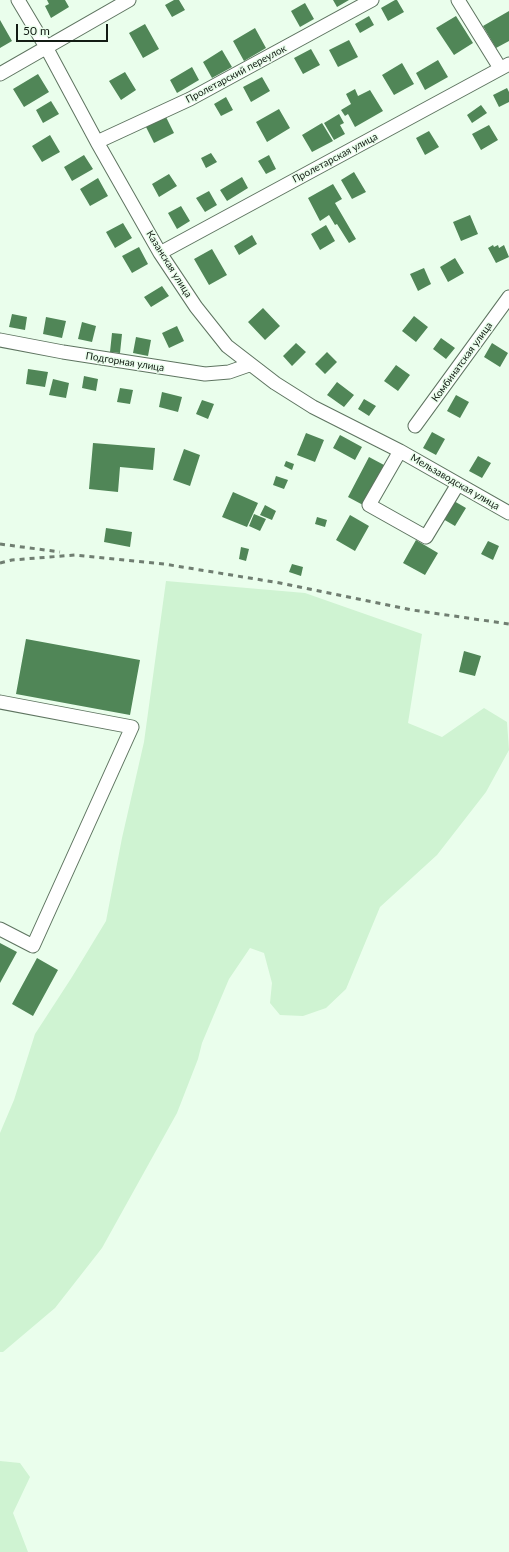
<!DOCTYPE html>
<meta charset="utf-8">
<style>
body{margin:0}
#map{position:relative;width:509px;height:1552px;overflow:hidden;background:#eafeec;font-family:Lato,sans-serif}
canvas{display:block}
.scale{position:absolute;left:16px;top:24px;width:92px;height:18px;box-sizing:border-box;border:2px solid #131c14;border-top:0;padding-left:5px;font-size:12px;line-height:14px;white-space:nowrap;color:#131c14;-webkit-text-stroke:3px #eafeec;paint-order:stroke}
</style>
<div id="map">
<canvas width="509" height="1552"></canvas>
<div class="scale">50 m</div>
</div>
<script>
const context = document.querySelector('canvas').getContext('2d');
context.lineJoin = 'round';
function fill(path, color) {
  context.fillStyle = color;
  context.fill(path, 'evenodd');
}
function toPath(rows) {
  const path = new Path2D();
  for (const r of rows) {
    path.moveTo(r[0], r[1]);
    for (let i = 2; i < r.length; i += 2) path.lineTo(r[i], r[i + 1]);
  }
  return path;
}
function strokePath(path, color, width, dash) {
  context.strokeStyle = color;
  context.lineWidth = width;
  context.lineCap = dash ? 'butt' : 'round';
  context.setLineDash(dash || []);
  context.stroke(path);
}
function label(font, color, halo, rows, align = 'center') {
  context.font = font + ' Lato,sans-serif';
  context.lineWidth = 3;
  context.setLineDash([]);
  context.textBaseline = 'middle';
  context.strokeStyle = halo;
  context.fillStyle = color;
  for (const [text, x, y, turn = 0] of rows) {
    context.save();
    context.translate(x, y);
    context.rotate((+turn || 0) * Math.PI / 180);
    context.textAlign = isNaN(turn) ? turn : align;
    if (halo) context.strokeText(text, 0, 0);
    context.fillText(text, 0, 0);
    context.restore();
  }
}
const green = toPath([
 [166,581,305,593,422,634,408,723,442,737,484,708,507,722,509,750,486,792,437,855,380,907,346,989,326,1008,303,1016,280,1015,270,1003,272,983,264,953,250,948,229,979,202,1043,198,1059,177,1113,102,1248,55,1308,3,1352,0,1352,0,1133,14,1100,35,1034,72,977,106,921,122,838,144,742],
 [0,1461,20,1463,30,1477,13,1513,28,1552,0,1552]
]);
const building = toPath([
 [47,0,65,0,69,7,51,18,45,6,49,4],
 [174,0,179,0,185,10,172,17,165,5],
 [333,0,349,0,337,7],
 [395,0,397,0,404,12,388,21,381,8],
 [305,3,314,19,300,27,291,11],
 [509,11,509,41,496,48,483,26],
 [369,16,374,25,360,33,355,24],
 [456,16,473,43,454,55,436,28],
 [0,20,12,41,0,48],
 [145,24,159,49,143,58,129,33],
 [255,28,266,48,244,61,233,41],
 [349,40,358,57,338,67,329,50],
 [311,49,320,65,303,74,294,58],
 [222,50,232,67,212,78,203,62],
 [438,60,448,77,425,90,416,73],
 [402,63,414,84,394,95,382,75],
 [192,67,199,80,177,93,170,80],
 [125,72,136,90,121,100,109,81],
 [38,74,49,92,24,107,13,89],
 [262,77,270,91,251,102,243,87],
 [507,88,509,92,509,102,499,107,493,95],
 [355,89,358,96,370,90,383,111,355,127,348,114,345,116,341,110,351,104,346,94],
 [226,97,233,110,221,116,214,104],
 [51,101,59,114,43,123,36,110],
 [481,105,487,113,472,123,467,115],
 [279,109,290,128,267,142,256,122],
 [339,114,344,123,340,125,345,134,334,140,324,123],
 [166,117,174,133,154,143,146,127],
 [322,123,333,141,312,152,302,135],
 [489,125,498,140,481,150,472,134],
 [429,131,439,147,425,155,416,138],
 [50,135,60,152,42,162,32,146],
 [211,153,217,162,206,168,201,158],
 [84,155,93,169,72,181,64,167],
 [269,155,276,169,266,174,258,161],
 [354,172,366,192,352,199,341,180],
 [169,174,177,186,159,197,152,184],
 [242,177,248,188,227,201,220,190],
 [98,178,108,196,90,206,80,189],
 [333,184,342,199,335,203,356,239,349,243,337,224,335,225,329,215,320,221,308,198],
 [209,191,217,205,205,212,196,198],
 [181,206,190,221,177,229,168,213],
 [470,215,478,234,461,241,453,222],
 [123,223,132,238,115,248,106,232],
 [326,225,335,241,320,250,311,234],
 [252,235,257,244,239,255,234,246],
 [493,245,494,247,498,245,499,248,504,245,509,257,496,263,488,248],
 [139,247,148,264,132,273,122,256],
 [212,249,227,275,209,285,194,259],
 [455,258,464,273,448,282,440,267],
 [424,268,431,284,418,291,410,274],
 [162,286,169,296,151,307,144,297],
 [263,308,280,326,265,340,248,322],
 [12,314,27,317,25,330,9,327],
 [414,316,428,327,416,342,402,331],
 [46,317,66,321,62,338,43,334],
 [82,322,96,326,92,342,78,339],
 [177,326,184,341,169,348,162,333],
 [112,333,122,334,120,353,110,352],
 [136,337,151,340,148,356,133,353],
 [441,338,455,348,446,359,433,349],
 [296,343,306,352,292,366,283,356],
 [492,343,508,353,500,367,484,357],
 [327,352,337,362,325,374,315,364],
 [396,365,410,375,398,391,384,381],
 [28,369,48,372,45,387,26,384],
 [84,376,98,379,96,391,82,388],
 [53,379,69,383,66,398,49,395],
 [337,382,354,395,344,407,327,395],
 [120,388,133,390,130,404,117,402],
 [162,392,182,397,178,412,159,407],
 [456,395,469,402,460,418,447,411],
 [364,399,376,406,369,416,358,409],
 [202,400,214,404,208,419,196,414],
 [432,432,445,439,436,455,423,448],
 [306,433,324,440,315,462,297,455],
 [340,435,362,447,355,460,333,448],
 [93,443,155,448,153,470,120,467,118,492,89,489],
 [184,449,200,455,190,486,173,480],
 [478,456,491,463,482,478,469,471],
 [369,457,384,465,363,505,348,497],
 [286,461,294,464,292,470,284,466],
 [276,476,288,480,284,489,273,485],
 [233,492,258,503,247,527,222,517],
 [454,501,466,508,455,526,443,519],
 [265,505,276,511,272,520,260,515],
 [254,514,266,519,260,531,249,526],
 [350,515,369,526,355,551,336,540],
 [317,517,327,520,325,527,315,524],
 [106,528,132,532,130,547,104,542],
 [416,540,438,553,425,575,403,563],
 [488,541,499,546,493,560,481,554],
 [241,547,249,549,246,561,239,559],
 [292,564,303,567,301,576,289,572],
 [26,639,140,660,130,715,16,694],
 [464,651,481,656,475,676,459,672],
 [0,943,17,952,0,983],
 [37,958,58,970,33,1016,12,1004]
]);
const minor = toPath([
 [18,0,46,47,97,142,160,253,196,307,227,346,275,383,313,407,400,451,509,513],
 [458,0,500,68],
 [0,74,129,0],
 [97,142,190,99,372,0],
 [160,253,509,64],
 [0,340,63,352,205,374,229,372,249,365],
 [415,426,509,297],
 [400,451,369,505,426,537,458,484],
 [0,702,132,727,33,946,0,929]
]);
const rail = toPath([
 [0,544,60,552],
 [0,563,12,560,75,555,164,564,280,583,412,610,509,624]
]);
const streetNames = [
 ["Пролетарский переулок",236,74,-28],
 ["Пролетарская улица",335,158,-28],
 ["Казанская улица",169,264,58],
 ["Подгорная улица",125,362,9],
 ["Комбинатская улица",462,362,-54],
 ["Мельзаводская улица",455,482,30]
];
fill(green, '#cff3d2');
fill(building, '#508657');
strokePath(minor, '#5e7460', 15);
strokePath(minor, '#fff', 13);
strokePath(rail, '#707e71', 3, [5, 5]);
label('10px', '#131c14', '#eafeec', streetNames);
</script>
